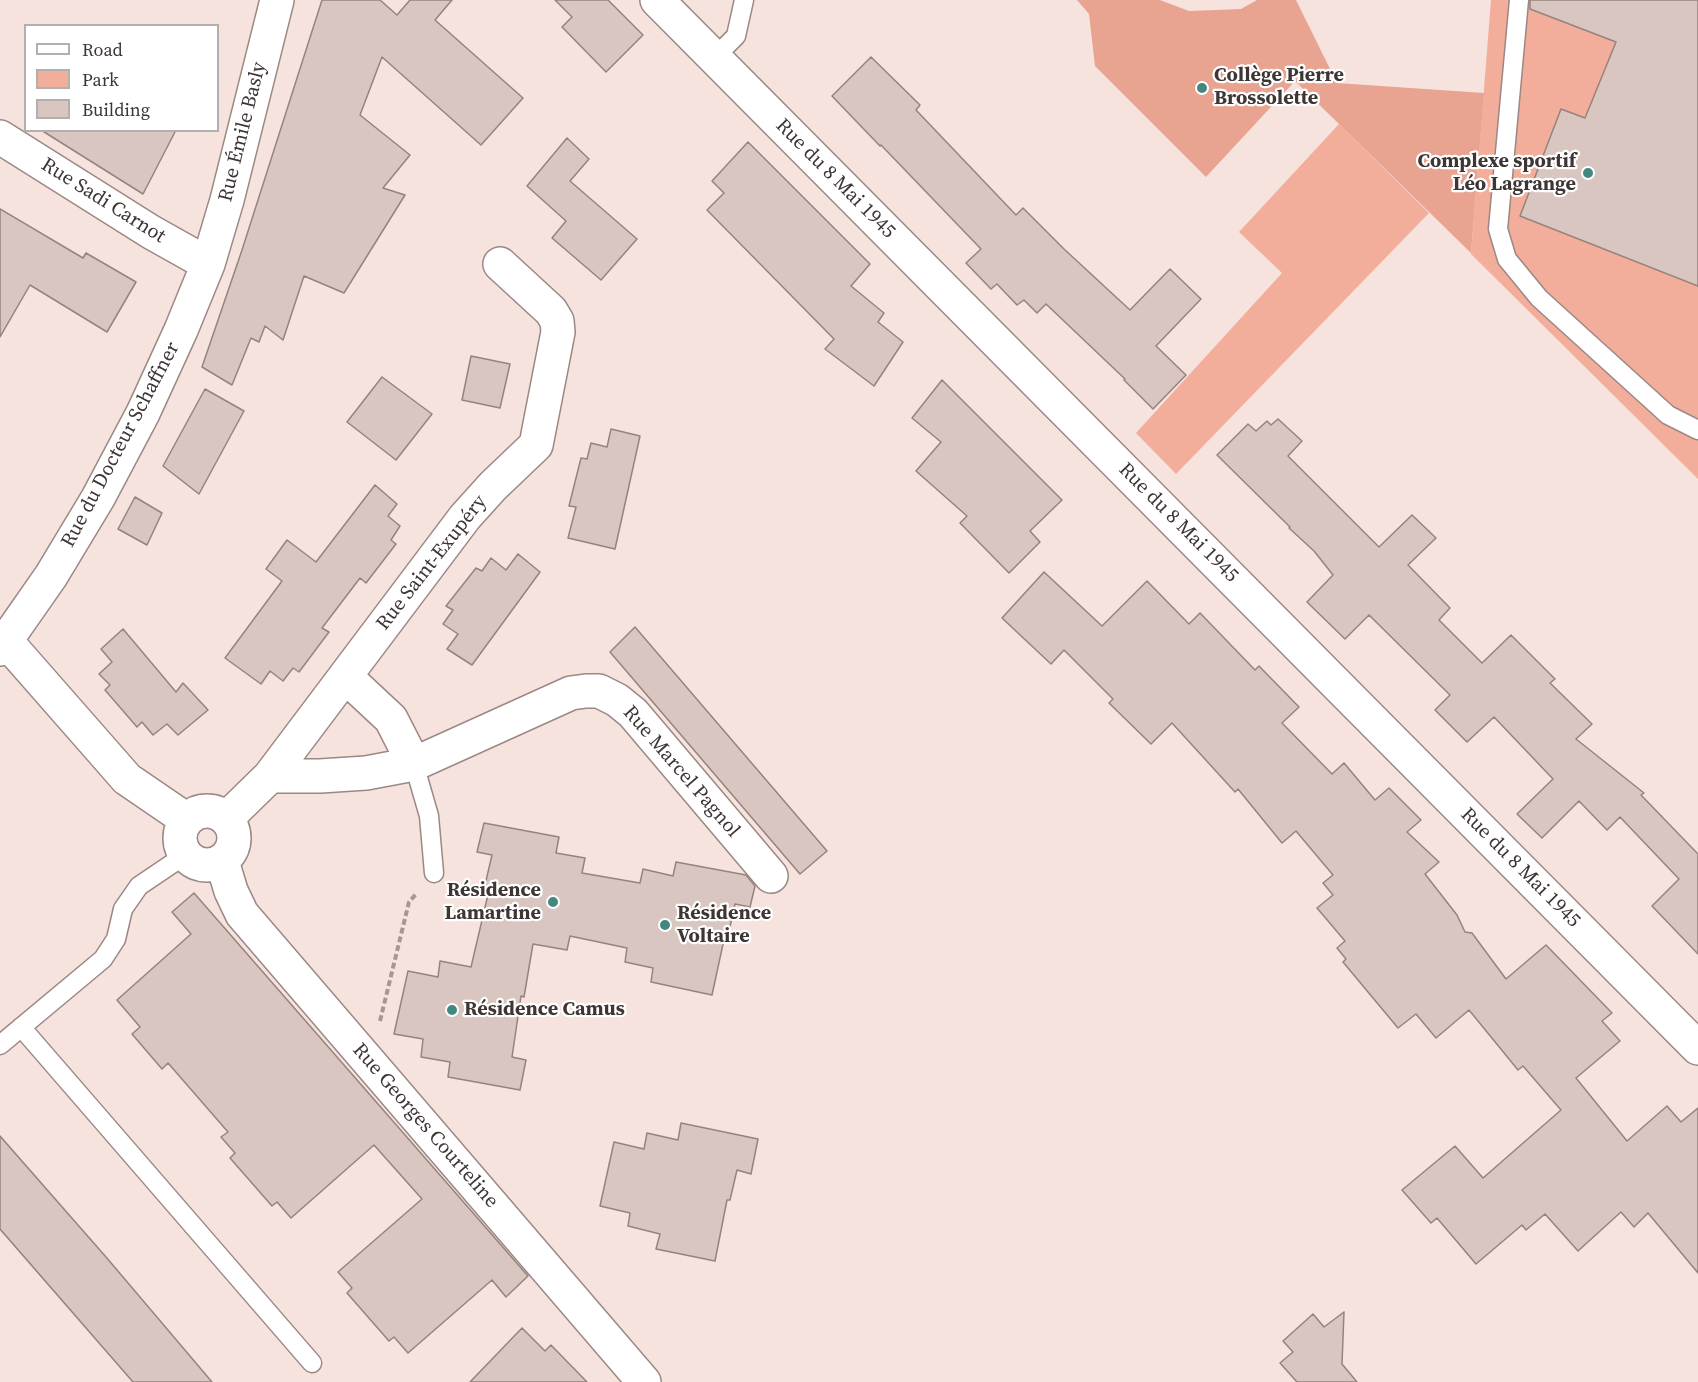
<!DOCTYPE html>
<meta charset="utf-8">
<style>
body{margin:0}
#map{position:relative;width:1698px;height:1382px;overflow:hidden;background:#f7e3de;font-family:"Source Serif 4",serif}
canvas{display:block}
.legend{position:absolute;left:24px;top:24px;width:195px;height:108px;box-sizing:border-box;background:#fff;border:2px solid #b2afae;margin:0;padding:8px 10px;list-style:none;font-size:18px;color:#3e3634}
.legend li{display:flex;align-items:center;gap:12px;height:30px}
.legend b{width:30px;border:2px solid #b2afae}
</style>
<div id="map">
<canvas width="1698" height="1382"></canvas>
<ul class="legend">
<li><b style="height:8px;background:#fff"></b>Road</li>
<li><b style="height:16px;background:#f3ad9b"></b>Park</li>
<li><b style="height:16px;background:#d9c6c0"></b>Building</li>
</ul>
</div>
<script>
const context = document.querySelector('canvas').getContext('2d');
context.lineJoin = 'round';
function fill(path, color) {
  context.fillStyle = color;
  context.fill(path, 'evenodd');
}
function toPath(rows) {
  const path = new Path2D();
  for (const r of rows) {
    if (r.length === 3) {
      path.moveTo(r[0] + r[2], r[1]);
      path.arc(r[0], r[1], r[2], 0, 2 * Math.PI);
      continue;
    }
    path.moveTo(r[0], r[1]);
    for (let i = 2; i < r.length; i += 2) path.lineTo(r[i], r[i + 1]);
  }
  return path;
}
function strokePath(path, color, width, dash) {
  context.strokeStyle = color;
  context.lineWidth = width;
  context.lineCap = dash ? 'butt' : 'round';
  context.setLineDash(dash || []);
  context.stroke(path);
}
function label(font, color, halo, rows, align = 'center') {
  context.font = font + ' "Source Serif 4",serif';
  context.lineWidth = 4.5;
  context.setLineDash([]);
  context.textBaseline = 'middle';
  context.strokeStyle = halo;
  context.fillStyle = color;
  for (const [text, x, y, turn = 0] of rows) {
    context.save();
    context.translate(x, y);
    context.rotate((+turn || 0) * Math.PI / 180);
    context.textAlign = isNaN(turn) ? turn : align;
    if (halo) context.strokeText(text, 0, 0);
    context.fillText(text, 0, 0);
    context.restore();
  }
}
const green = toPath([
 [1491,0,1698,0,1698,479,1471,254],
 [1339,124,1429,213,1176,474,1136,433,1282,273,1239,232]
]);
const forest = toPath([
 [1077,0,1160,0,1189,11,1241,9,1257,0,1296,0,1337,83,1484,93,1471,253,1295,81,1206,177,1095,66,1089,14]
]);
const building = toPath([
 [322,0,380,0,397,15,410,0,452,0,435,20,523,98,481,145,382,57,360,115,410,155,383,188,405,195,344,293,304,276,283,340,265,326,259,342,251,338,232,385,202,367,242,250,322,0],
 [555,0,608,0,643,35,606,72,565,30,562,27,572,17,555,0],
 [1530,0,1698,0,1698,286,1520,216,1561,109,1585,118,1616,42,1530,9,1530,0],
 [871,57,920,105,916,110,1016,215,1023,208,1064,249,1130,310,1170,269,1201,299,1156,346,1186,375,1153,409,1124,380,1125,379,1046,304,1037,313,1024,300,1017,305,997,284,991,289,966,263,981,249,881,145,880,146,832,96,871,57],
 [41,130,176,130,143,194,41,130],
 [567,138,589,159,570,181,637,239,601,280,552,238,566,221,527,186,567,138],
 [748,142,870,264,851,286,884,313,878,322,903,342,874,386,825,349,834,339,707,210,724,193,712,181,748,142],
 [0,209,83,258,86,253,136,282,107,332,30,285,0,337,0,209],
 [471,356,510,364,500,408,462,400,471,356],
 [382,377,432,414,396,460,347,422,382,377],
 [942,380,1062,500,1030,531,1040,542,1009,573,960,523,967,516,916,471,941,442,912,418,942,380],
 [205,389,244,411,199,494,163,466,205,389],
 [1278,419,1302,441,1288,456,1379,547,1412,515,1436,538,1408,565,1450,608,1439,620,1482,663,1511,635,1555,679,1550,683,1592,724,1576,739,1644,793,1641,795,1698,854,1698,954,1652,906,1679,879,1620,817,1607,830,1579,801,1542,838,1517,814,1553,779,1494,717,1467,742,1435,710,1450,695,1369,615,1345,639,1307,602,1333,575,1314,551,1289,528,1290,527,1217,455,1248,424,1256,431,1267,421,1271,425,1278,419],
 [611,429,640,436,615,549,568,538,576,507,569,506,581,458,587,459,591,443,607,447,611,429],
 [375,485,397,504,388,516,400,526,391,540,396,544,366,583,360,578,322,628,329,632,299,672,293,668,283,681,270,671,261,684,225,658,282,581,266,569,287,540,316,562,375,485],
 [135,497,162,513,147,545,118,529,135,497],
 [518,554,540,572,472,665,447,649,458,634,443,624,453,610,446,606,476,568,482,571,491,558,506,570,518,554],
 [1044,572,1102,626,1147,581,1189,624,1200,613,1255,670,1259,666,1299,707,1282,723,1332,774,1344,763,1375,800,1389,788,1421,820,1407,832,1439,862,1425,874,1457,915,1465,932,1472,933,1506,979,1546,945,1612,1013,1602,1021,1620,1041,1576,1078,1627,1141,1667,1106,1681,1122,1698,1108,1698,1273,1648,1213,1634,1227,1621,1212,1578,1251,1545,1214,1526,1230,1522,1225,1476,1264,1437,1218,1431,1223,1402,1190,1455,1146,1483,1178,1561,1110,1523,1066,1518,1070,1469,1010,1436,1038,1416,1014,1398,1028,1343,962,1346,959,1337,948,1345,941,1317,908,1333,895,1323,883,1333,875,1296,831,1282,843,1238,789,1235,792,1172,723,1151,744,1109,703,1113,699,1064,650,1051,664,1002,618,1044,572],
 [635,627,827,851,800,874,610,652,635,627],
 [123,629,176,692,183,683,208,710,178,735,167,724,153,735,142,722,137,727,105,690,110,685,99,674,112,662,101,649,123,629],
 [484,823,559,837,556,853,585,858,582,873,640,883,643,869,673,876,676,862,746,875,755,886,750,907,735,904,728,936,725,935,712,995,651,982,653,968,625,962,627,948,570,936,567,950,533,944,524,997,521,996,512,1057,526,1060,520,1090,448,1077,450,1062,421,1057,423,1039,394,1034,408,971,438,977,440,961,471,967,490,886,485,885,492,855,477,852,484,823],
 [194,893,528,1276,506,1297,492,1280,408,1353,394,1337,389,1341,347,1293,352,1288,338,1272,422,1199,374,1145,291,1218,277,1202,272,1206,230,1158,235,1153,221,1137,228,1132,168,1063,162,1069,132,1034,140,1027,117,1000,191,934,172,912,194,893],
 [681,1123,758,1139,751,1174,737,1170,730,1200,727,1200,715,1261,656,1249,660,1234,628,1226,630,1213,600,1206,614,1142,644,1149,647,1133,678,1140,681,1123],
 [0,1136,106,1257,212,1382,133,1382,0,1229,0,1136],
 [1344,1312,1342,1364,1357,1382,1297,1382,1280,1363,1293,1352,1283,1341,1313,1314,1324,1327,1344,1312],
 [522,1328,545,1351,551,1345,587,1382,470,1382,522,1328]
]);
const path = toPath([
 [380,1021,409,902,417,893]
]);
const lane = toPath([
 [1519,0,1498,229,1507,259,1539,298,1668,415,1698,430],
 [714,58,736,36,744,0],
 [414,764,429,816,434,873],
 [21,1027,312,1363],
 [0,1045,103,959,116,939,123,909,139,886,185,855]
]);
const street = toPath([
 [0,137,151,232,208,264],
 [6,641,127,779,187,820],
 [0,649,51,576,98,498,143,413,181,330,208,264,227,200,277,0],
 [346,677,391,719,414,764],
 [270,776,320,776,366,773,414,764,571,693,586,691,599,691,617,700,633,713,771,876],
 [207,838,27],
 [226,819,270,776,465,517,493,486,536,445,558,332,557,321,551,311,500,264],
 [222,861,231,891,242,914,644,1382]
]);
const secondary = toPath([
 [657,0,1698,1048]
]);
const markers = [
 [1202,88,6,"#42887f"],
 [1588,173,6,"#42887f"],
 [553,902,6,"#42887f"],
 [665,925,6,"#42887f"],
 [452,1010,6,"#42887f"]
];
const poiNames = [
 ["Collège Pierre",1214,76],
 ["Brossolette",1214,99],
 ["Complexe sportif",1576,162,"right"],
 ["Léo Lagrange",1576,185,"right"],
 ["Résidence",541,891,"right"],
 ["Lamartine",541,914,"right"],
 ["Résidence",677,914],
 ["Voltaire",677,937],
 ["Résidence Camus",464,1010]
];
const streetNames = [
 ["Rue Émile Basly",243,132,-76],
 ["Rue du 8 Mai 1945",835,179,45],
 ["Rue Sadi Carnot",103,201,32],
 ["Rue du Docteur Schaffner",121,445,-62],
 ["Rue du 8 Mai 1945",1178,523,45],
 ["Rue Saint-Exupéry",432,563,-52],
 ["Rue Marcel Pagnol",681,772,49],
 ["Rue du 8 Mai 1945",1520,868,45],
 ["Rue Georges Courteline",425,1126,49]
];
fill(green, '#f3ad9b');
fill(forest, '#e9a391');
fill(building, '#d9c6c0');
strokePath(building, '#95837e', 1.5);
strokePath(lane, '#9b8884', 21);
strokePath(street, '#9b8884', 36);
strokePath(secondary, '#9b8884', 36);
strokePath(path, '#a69793', 4, [6, 3]);
strokePath(lane, '#fff', 18);
strokePath(street, '#fff', 33);
strokePath(secondary, '#fff', 33);
for (const [x, y, r, color] of markers) {
  const dot = new Path2D();
  dot.arc(x, y, r, 0, 2 * Math.PI);
  context.fillStyle = color;
  context.fill(dot);
  strokePath(dot, '#fff', 2);
}
label('bold 20px', '#3e3634', '#fff', poiNames, 'left');
label('20px', '#3e3634', '#fff', streetNames);
</script>
